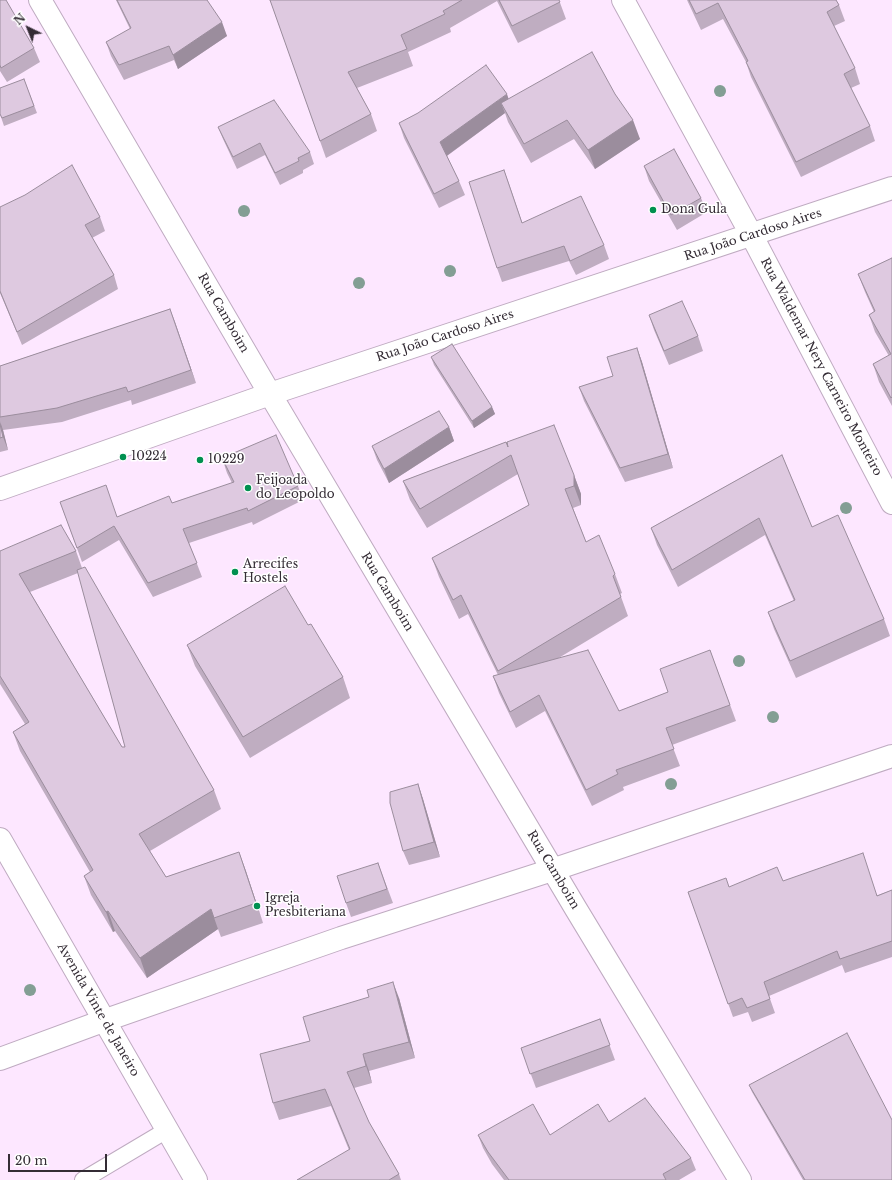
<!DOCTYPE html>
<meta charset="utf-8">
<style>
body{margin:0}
#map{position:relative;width:892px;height:1180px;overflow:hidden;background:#fde7ff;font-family:"Libre Baskerville",serif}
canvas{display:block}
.north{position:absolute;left:8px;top:8px;width:40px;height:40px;-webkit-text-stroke:3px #fff;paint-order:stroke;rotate:317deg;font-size:11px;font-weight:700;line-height:16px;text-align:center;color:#342c35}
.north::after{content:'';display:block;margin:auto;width:14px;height:18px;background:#342c35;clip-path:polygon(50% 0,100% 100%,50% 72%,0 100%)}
.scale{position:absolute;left:8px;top:1154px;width:99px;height:18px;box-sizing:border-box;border:2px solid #342c35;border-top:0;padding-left:5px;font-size:12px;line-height:14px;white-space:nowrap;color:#342c35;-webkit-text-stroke:3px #fff;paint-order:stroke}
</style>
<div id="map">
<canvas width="892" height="1180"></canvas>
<div class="north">N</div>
<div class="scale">20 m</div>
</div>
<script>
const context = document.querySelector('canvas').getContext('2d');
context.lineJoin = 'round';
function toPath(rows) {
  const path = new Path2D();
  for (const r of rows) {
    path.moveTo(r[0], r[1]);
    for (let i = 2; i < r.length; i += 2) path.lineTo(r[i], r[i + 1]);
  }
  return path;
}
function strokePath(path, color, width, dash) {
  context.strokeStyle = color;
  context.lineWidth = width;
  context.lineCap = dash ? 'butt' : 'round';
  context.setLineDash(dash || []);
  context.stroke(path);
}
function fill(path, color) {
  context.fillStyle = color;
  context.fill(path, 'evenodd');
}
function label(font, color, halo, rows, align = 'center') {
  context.font = font + ' "Libre Baskerville",serif';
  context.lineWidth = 3;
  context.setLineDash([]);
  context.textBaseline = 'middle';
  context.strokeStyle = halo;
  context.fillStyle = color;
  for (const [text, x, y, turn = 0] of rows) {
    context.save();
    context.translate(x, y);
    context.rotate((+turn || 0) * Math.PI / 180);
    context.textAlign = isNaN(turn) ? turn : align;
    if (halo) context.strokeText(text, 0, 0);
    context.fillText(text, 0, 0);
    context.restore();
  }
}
const lane = toPath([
 [83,1180,167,1130]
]);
const street = toPath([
 [40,0,270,394,576,909,740,1180],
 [752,236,892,503],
 [0,1059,103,1021,341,938,552,870,892,756]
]);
const secondary = toPath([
 [623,0,752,236],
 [0,489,270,394,892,188],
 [0,839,196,1180]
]);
const trees = [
 [720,91],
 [244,211],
 [450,271],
 [359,283],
 [846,508],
 [739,661],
 [773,717],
 [671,784],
 [30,990]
];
const wall = toPath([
 [0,0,34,48,40,62,7,82,0,71],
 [116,0,207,0,227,36,178,69,174,60,124,80,111,56,106,42,130,29],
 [270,0,559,0,566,19,518,43,497,1,450,28,451,32,408,52,413,66,357,88,371,114,377,131,326,158],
 [687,0,836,0,839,5,845,21,834,26,855,68,860,84,851,88,870,126,875,141,801,177,751,77,746,62,723,19,701,30],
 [24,79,37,113,4,126,0,114],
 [615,94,640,139,595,169,574,139,531,163,508,122,505,113,447,156,459,181,465,195,439,208,404,138,399,123,508,99],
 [218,127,310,152,314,164,303,170,303,173,280,185,265,155,237,169,223,139],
 [644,166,701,198,707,212,677,230,649,181],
 [504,170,522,223,604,245,609,259,576,275,569,261,502,282,497,268],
 [0,207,100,217,105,231,92,238,114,275,118,289,22,345,0,293],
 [892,258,892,406,879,382,873,364,889,356,875,332,869,315,874,312,865,292,858,274],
 [170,309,196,383,132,405,131,400,62,422,3,430,8,450,0,452,0,366],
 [649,315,698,336,703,351,669,365,654,330],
 [637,348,642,362,673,468,625,482,584,401,579,387,613,376],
 [431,357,492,407,495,414,474,428,434,365],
 [449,427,454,441,389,483,377,460,372,446],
 [506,442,574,475,581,494,581,505,573,508,586,542,615,574,622,593,620,594,628,616,557,659,619,711,668,692,710,650,736,721,672,745,680,766,623,787,624,790,592,806,545,711,516,728,499,693,493,676,498,675,468,614,459,619,439,577,432,558,529,505,518,474,427,528,410,500,403,481],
 [782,455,812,527,884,619,890,636,796,678,774,629,768,612,794,601,765,535,678,587,657,545,651,528],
 [222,458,298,486,303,500,253,525,252,522,189,543,202,577,153,597,119,540,82,562,60,502,117,517,172,503,232,483,227,473],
 [0,551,76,551,82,568,214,790,221,809,150,851,166,877,239,852,263,923,221,937,218,929,147,978,115,931,113,932,91,895,84,876,90,872,20,751,13,732,25,724,0,684],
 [78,573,125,747,122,747,30,592],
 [308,625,343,677,350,698,250,758,195,666,187,645],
 [418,784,423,799,440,857,409,865,403,851],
 [378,863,393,903,351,917,346,903],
 [783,881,878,895,892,890,892,957,845,973,842,965,769,996,775,1013,752,1022,748,1012,733,1017,688,892,729,887],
 [399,998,415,1058,369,1071,372,1083,354,1088,369,1122,399,1174,401,1180,297,1180,349,1150,331,1106,279,1120,273,1103,310,1041],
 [600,1019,615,1060,536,1088,521,1048],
 [749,1085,892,1180,803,1180,752,1092],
 [609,1122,691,1158,696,1170,679,1180,504,1180,492,1164,483,1148,478,1135,550,1135]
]);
const shadedWall = toPath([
 [222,22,227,36,178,69,173,55],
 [507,94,512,109,501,103,505,113,445,157,440,142],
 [633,120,640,139,595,169,588,150],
 [504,170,509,184,527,237,522,223],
 [170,309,175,322,196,383,191,370],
 [637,348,642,362,673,468,668,454],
 [492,407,495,414,474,428,472,421],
 [0,421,3,430,8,450,3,437],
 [449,427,454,441,389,483,384,469],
 [574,475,581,494,581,505,574,486],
 [418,784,423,799,440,857,434,842],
 [239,852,246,871,263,923,256,903],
 [211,909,218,929,147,978,140,958],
 [108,911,115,931,113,932,106,912],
 [393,982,399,998,415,1058,409,1042],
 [363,1054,369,1071,372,1083,366,1066]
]);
const building = toPath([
 [0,0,6,0,34,48,1,68,0,65,0,0],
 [117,0,207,0,222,22,173,55,169,46,119,65,106,42,131,28,117,0],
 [270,0,462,0,443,11,445,14,401,35,407,49,348,72,371,114,320,141,270,0],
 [499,0,559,0,560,2,512,26,499,0],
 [689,0,836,0,839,5,827,12,855,68,844,74,870,126,796,162,746,62,748,61,718,3,696,14,689,0],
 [592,52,615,94,633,120,588,150,567,120,524,144,501,103,592,52],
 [486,65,507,94,440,142,459,181,434,194,399,123,418,113,486,65],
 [24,79,34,106,2,118,0,114,0,88,24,79],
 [274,100,310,152,298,158,299,161,275,173,260,143,233,157,218,127,274,100],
 [674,149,701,198,671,215,644,166,674,149],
 [72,165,100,217,85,225,114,275,17,332,0,291,0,207,25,195,72,165],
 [504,170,522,223,581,196,604,245,570,261,564,246,497,268,469,182,504,170],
 [892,258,892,397,891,398,873,364,891,354,869,315,875,311,858,274,892,258],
 [682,301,698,336,664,351,649,315,682,301],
 [170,309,191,370,128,392,126,387,57,408,0,417,0,366,170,309],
 [452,344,492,407,472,421,431,357,452,344],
 [637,348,668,454,620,468,579,387,613,376,607,357,637,348],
 [439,411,449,427,384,469,372,446,439,411],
 [0,424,3,437,0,438,0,424],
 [554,425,574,475,574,486,565,489,586,542,599,535,615,574,613,576,621,597,498,671,461,595,453,600,432,558,529,505,511,455,420,509,403,481,506,442,508,447,507,442,554,425],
 [276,435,298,486,248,511,247,508,183,529,197,563,148,583,114,526,77,548,60,502,106,485,117,517,169,496,172,503,234,482,222,458,276,435],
 [782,455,812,527,838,515,884,619,790,661,768,612,795,600,759,518,672,570,651,528,782,455],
 [61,525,76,551,19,574,122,747,125,747,77,570,85,567,214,790,139,834,166,877,239,852,256,903,214,918,211,909,140,958,108,911,106,912,84,876,93,870,13,732,29,722,0,676,0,551,61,525],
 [285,586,308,625,311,624,343,677,243,737,187,645,285,586],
 [588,650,619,711,668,692,660,669,710,650,730,705,666,728,674,749,616,770,618,774,586,790,539,695,510,712,493,676,588,650],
 [418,784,434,842,403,851,390,803,390,792,418,784],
 [863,853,877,896,892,890,892,941,840,959,837,951,764,982,770,999,747,1008,742,998,728,1004,688,892,726,878,729,887,777,867,783,881,863,853],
 [378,863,387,889,346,903,337,876,378,863],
 [393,982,409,1042,363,1054,366,1066,347,1072,369,1122,399,1174,389,1180,297,1180,350,1149,325,1089,273,1103,260,1054,310,1041,303,1017,369,997,367,990,393,982],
 [600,1019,610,1045,530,1074,521,1048,600,1019],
 [847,1033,892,1120,892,1180,805,1180,749,1085,847,1033],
 [645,1098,691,1158,663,1174,666,1180,509,1180,488,1152,478,1135,533,1104,550,1135,598,1104,609,1122,645,1098]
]);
const markers = [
 [653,210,4,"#009050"],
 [123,457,4,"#009050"],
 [200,460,4,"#009050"],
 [248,488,4,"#009050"],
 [235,572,4,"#009050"],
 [257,906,4,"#009050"]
];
const poiNames = [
 ["Dona Gula",661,210],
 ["10224",131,457],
 ["10229",208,460],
 ["Feijoada",256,481],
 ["do Leopoldo",256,495],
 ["Arrecifes",243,565],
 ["Hostels",243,579],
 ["Igreja",265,899],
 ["Presbiteriana",265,913]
];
const streetNames = [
 ["Rua João Cardoso Aires",753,235,-18],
 ["Rua Camboim",223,313,60],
 ["Rua João Cardoso Aires",445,336,-18],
 ["Rua Waldemar Nery Carneiro Monteiro",821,367,62],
 ["Rua Camboim",387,592,59],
 ["Rua Camboim",553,870,59],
 ["Avenida Vinte de Janeiro",98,1010,60]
];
strokePath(lane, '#bfabc1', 18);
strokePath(street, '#bfabc1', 24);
strokePath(secondary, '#bfabc1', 24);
strokePath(lane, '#fff', 16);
strokePath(street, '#fff', 22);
strokePath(secondary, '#fff', 22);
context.fillStyle = '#839e94';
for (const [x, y] of trees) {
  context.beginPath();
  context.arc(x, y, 6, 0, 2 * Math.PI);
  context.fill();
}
fill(wall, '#bfadc1');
fill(shadedWall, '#9b8d9d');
fill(building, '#dec9e0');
strokePath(building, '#9b8d9d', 1);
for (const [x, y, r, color] of markers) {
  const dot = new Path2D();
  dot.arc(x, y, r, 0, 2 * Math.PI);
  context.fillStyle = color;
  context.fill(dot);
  strokePath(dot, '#fff', 1.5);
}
label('12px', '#342c35', '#fff', poiNames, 'left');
label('12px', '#342c35', '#fff', streetNames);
</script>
